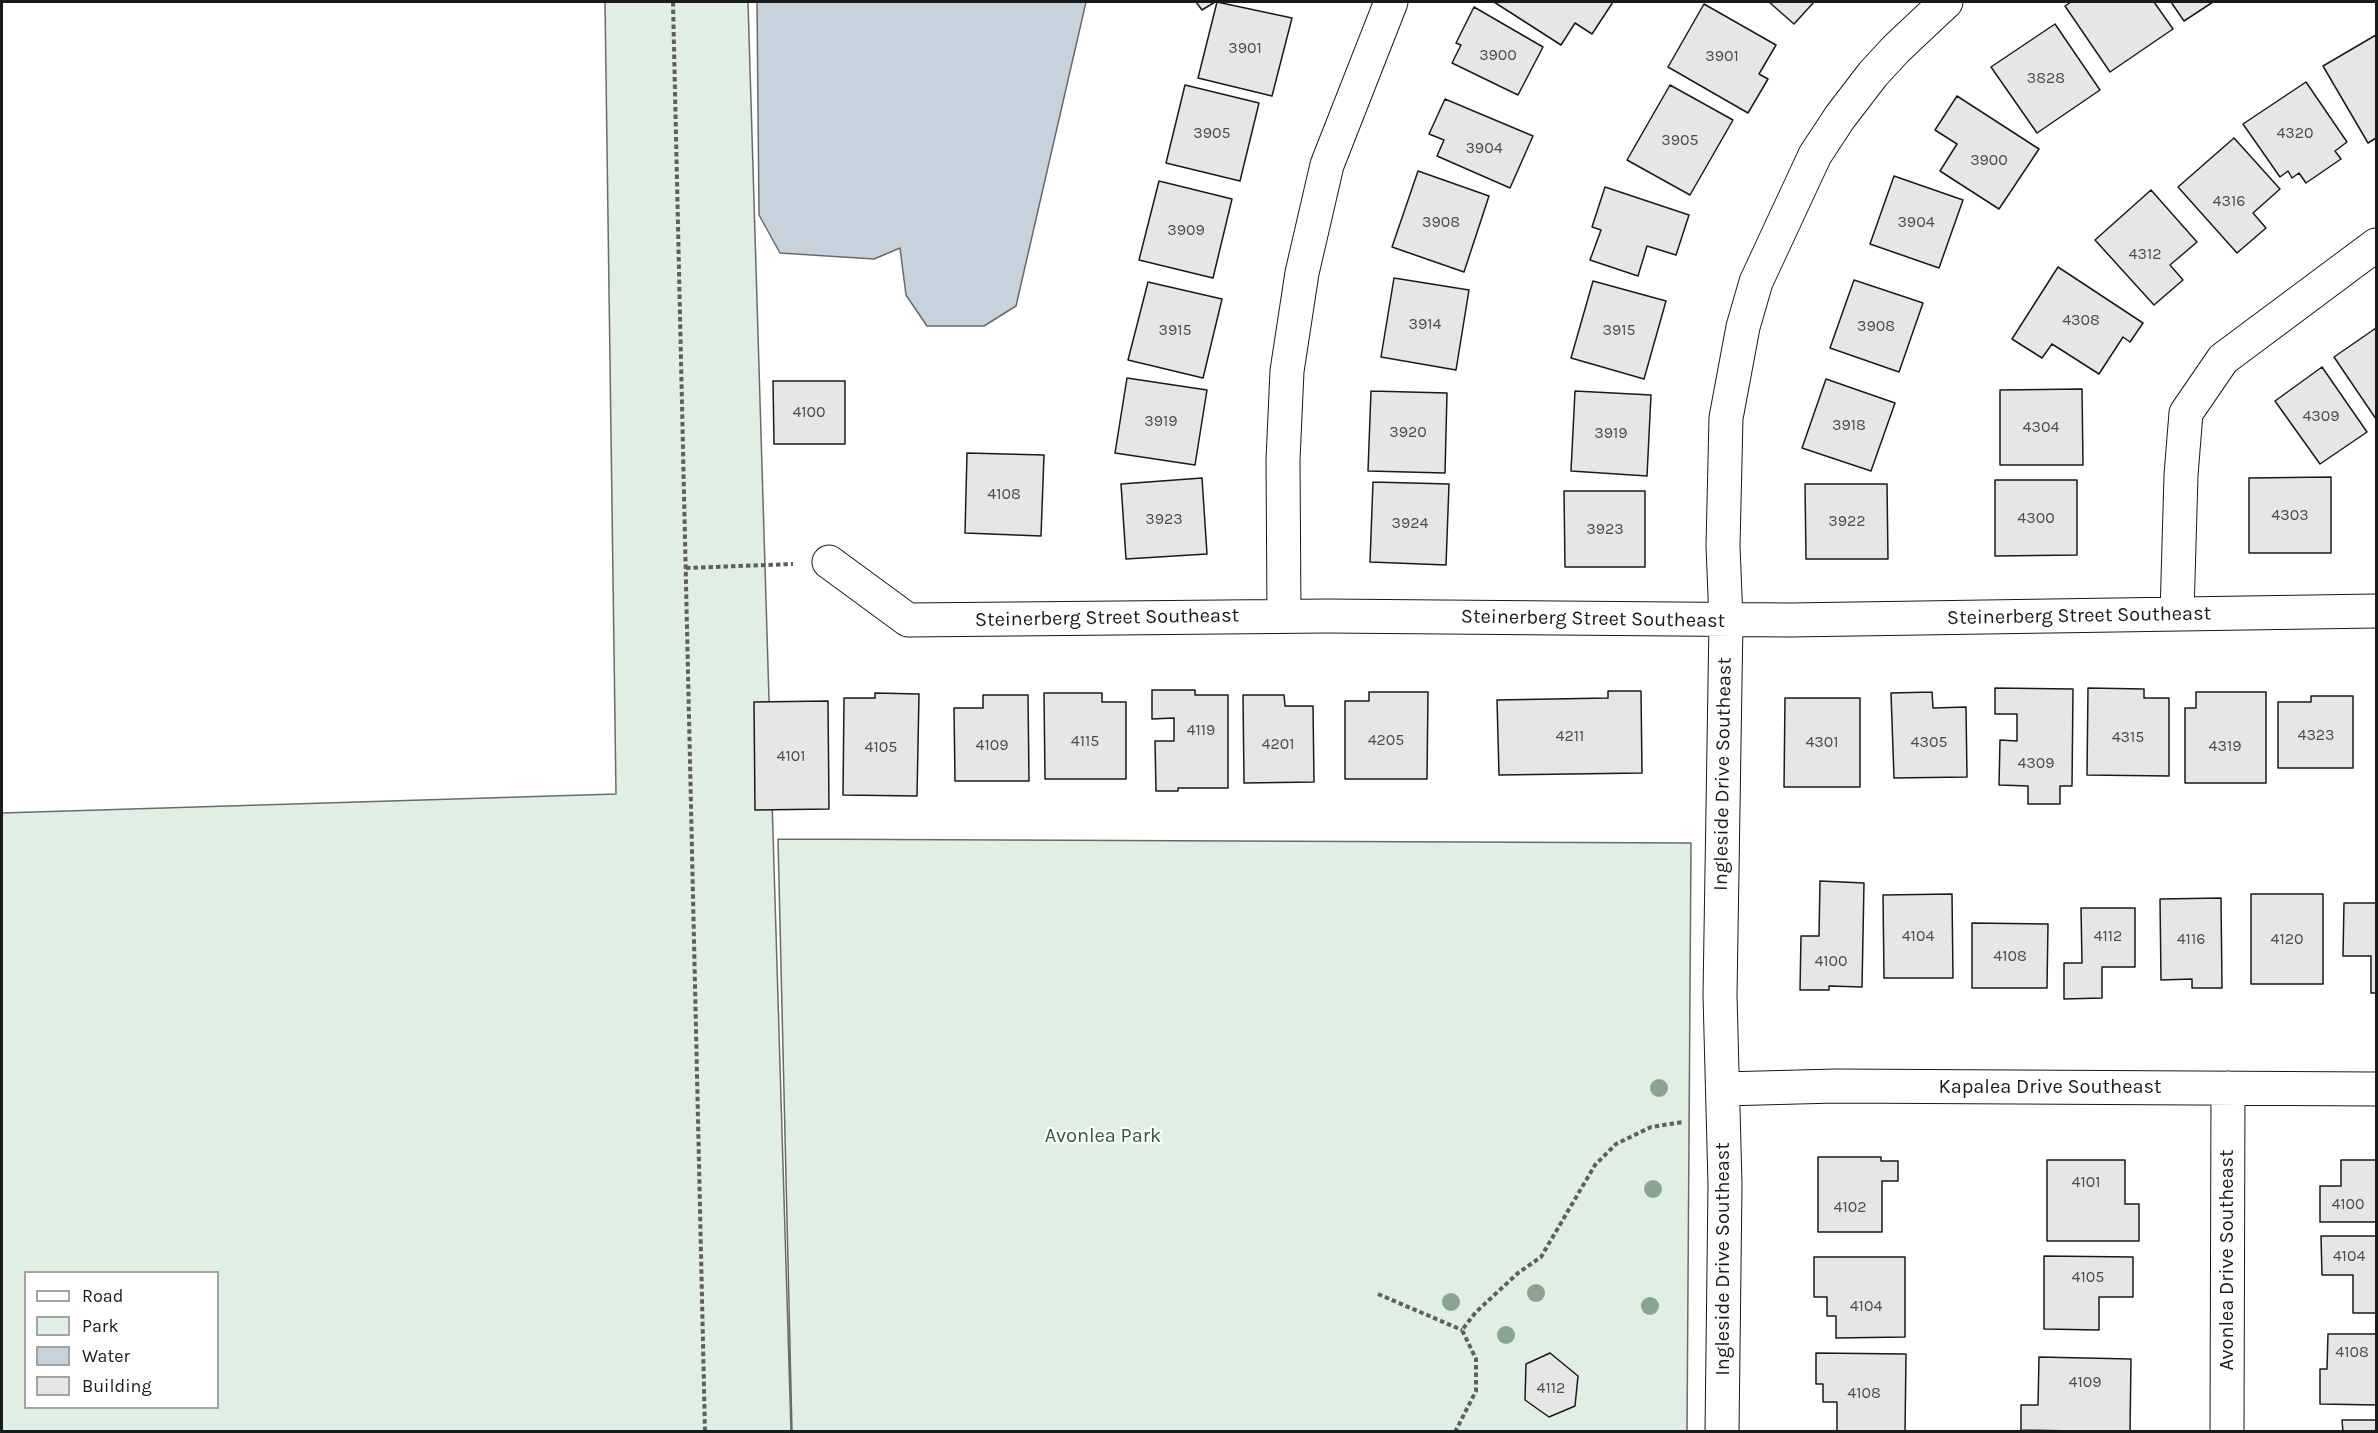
<!DOCTYPE html>
<style>
body{margin:0}
#map{position:relative;width:2378px;height:1433px;overflow:hidden;background:#fff;font-family:Karla,sans-serif}
canvas{display:block}
.frame{position:absolute;inset:0;border:3px solid #1a1a1a;pointer-events:none}
.legend{position:absolute;left:24px;top:1271px;width:195px;height:138px;box-sizing:border-box;background:#fff;border:2px solid #a3a3a3;margin:0;padding:8px 10px;list-style:none;font-size:18px;color:#1a1a1a}
.legend li{display:flex;align-items:center;gap:12px;height:30px}
.legend b{width:30px;border:2px solid #a3a3a3}
</style>
<div id="map">
<canvas width="2378" height="1433"></canvas>
<div class="frame"></div>
<ul class="legend">
<li><b style="height:8px;background:#fff"></b>Road</li>
<li><b style="height:16px;background:#e0efe3"></b>Park</li>
<li><b style="height:16px;background:#c6d2dc"></b>Water</li>
<li><b style="height:16px;background:#e6e6e6"></b>Building</li>
</ul>
</div>
<script>
const context = document.querySelector('canvas').getContext('2d');
context.lineJoin = 'round';
function fill(path, color) {
  context.fillStyle = color;
  context.fill(path, 'evenodd');
}
function toPath(rows) {
  const path = new Path2D();
  for (const r of rows) {
    path.moveTo(r[0], r[1]);
    for (let i = 2; i < r.length; i += 2) path.lineTo(r[i], r[i + 1]);
  }
  return path;
}
function strokePath(path, color, width, dash) {
  context.strokeStyle = color;
  context.lineWidth = width;
  context.lineCap = dash ? 'butt' : 'round';
  context.setLineDash(dash || []);
  context.stroke(path);
}
function label(font, color, halo, rows, align = 'center') {
  context.font = font + ' Karla,sans-serif';
  context.lineWidth = 4.5;
  context.setLineDash([]);
  context.textBaseline = 'middle';
  context.strokeStyle = halo;
  context.fillStyle = color;
  for (const [text, x, y, turn = 0] of rows) {
    context.save();
    context.translate(x, y);
    context.rotate((+turn || 0) * Math.PI / 180);
    context.textAlign = isNaN(turn) ? turn : align;
    if (halo) context.strokeText(text, 0, 0);
    context.fillText(text, 0, 0);
    context.restore();
  }
}
const green = toPath([
 [605,2,748,2,791,1431,2,1431,2,813,616,794,605,2],
 [26,1272,218,1272,218,1408,26,1408,26,1272],
 [778,839,1691,843,1687,1431,792,1431,778,839]
]);
const water = toPath([
 [757,2,1086,2,1016,306,984,326,927,326,906,295,900,248,874,259,780,253,759,215,757,2]
]);
const building = toPath([
 [1196,2,1215,2,1202,10,1196,2],
 [1217,2,1292,18,1272,96,1198,78,1217,2],
 [1494,2,1613,2,1592,34,1575,23,1561,45,1494,2],
 [1769,2,1814,2,1794,24,1769,2],
 [2071,2,2154,2,2173,29,2110,72,2065,6,2071,2],
 [2171,2,2213,2,2184,21,2171,2],
 [1704,4,1776,45,1759,74,1768,79,1748,113,1668,67,1704,4],
 [1474,7,1543,47,1518,95,1452,63,1461,45,1456,43,1474,7],
 [2055,24,2100,90,2037,133,1991,67,2055,24],
 [2376,35,2376,138,2368,143,2323,66,2376,35],
 [2306,82,2347,142,2335,151,2341,159,2306,183,2299,173,2292,178,2288,171,2280,177,2243,124,2306,82],
 [1185,85,1259,103,1240,181,1166,163,1185,85],
 [1670,85,1733,120,1690,195,1627,160,1670,85],
 [1957,96,2039,149,1999,209,1940,171,1957,144,1935,130,1957,96],
 [1445,99,1533,136,1510,188,1437,156,1444,140,1429,134,1445,99],
 [2234,138,2280,189,2253,213,2266,228,2237,253,2178,187,2234,138],
 [1418,171,1489,196,1464,272,1392,247,1418,171],
 [1894,176,1963,200,1939,268,1870,244,1894,176],
 [1159,181,1232,199,1213,278,1139,260,1159,181],
 [1605,187,1689,215,1676,255,1647,246,1638,276,1590,260,1601,230,1592,227,1605,187],
 [2151,190,2197,242,2170,265,2183,280,2154,305,2095,240,2151,190],
 [2058,267,2143,323,2130,342,2123,337,2099,374,2052,344,2042,358,2012,339,2058,267],
 [1394,278,1469,290,1456,370,1381,357,1394,278],
 [1854,280,1923,303,1899,372,1830,348,1854,280],
 [1593,281,1666,301,1644,379,1571,358,1593,281],
 [1148,282,1222,299,1203,378,1128,360,1148,282],
 [2376,328,2376,419,2334,357,2376,328],
 [2322,367,2367,432,2320,464,2275,401,2322,367],
 [1127,378,1207,390,1195,465,1115,453,1127,378],
 [1826,379,1895,403,1871,471,1802,448,1826,379],
 [773,381,845,381,845,444,774,444,773,381],
 [2082,389,2083,465,2000,465,2000,390,2082,389],
 [1371,391,1447,393,1445,473,1368,471,1371,391],
 [1575,391,1651,395,1647,476,1571,471,1575,391],
 [967,453,1044,455,1041,536,965,533,967,453],
 [2331,477,2331,553,2249,553,2249,478,2331,477],
 [1202,478,1207,554,1126,559,1121,484,1202,478],
 [1995,480,2077,480,2077,555,1995,556,1995,480],
 [1373,482,1449,484,1446,565,1370,562,1373,482],
 [1805,484,1887,484,1888,559,1806,559,1805,484],
 [1564,491,1645,491,1645,567,1565,567,1564,491],
 [1995,688,2073,689,2072,786,2060,786,2060,804,2028,804,2028,786,1999,785,2000,740,2017,741,2017,714,1995,714,1995,688],
 [2088,688,2144,689,2144,698,2169,698,2169,776,2087,775,2088,688],
 [1152,690,1195,690,1195,695,1228,695,1228,788,1178,788,1178,791,1156,791,1155,741,1174,741,1174,718,1152,719,1152,690],
 [1608,691,1641,691,1642,773,1499,775,1497,700,1608,698,1608,691],
 [1369,692,1428,692,1427,779,1345,779,1345,701,1369,701,1369,692],
 [1932,692,1933,708,1966,707,1967,777,1894,778,1891,693,1932,692],
 [2196,692,2266,692,2266,783,2185,783,2185,708,2196,708,2196,692],
 [875,693,919,694,917,796,843,795,844,698,875,698,875,693],
 [1044,693,1102,693,1102,702,1126,702,1126,779,1045,779,1044,693],
 [983,695,1028,695,1029,781,955,781,954,708,983,708,983,695],
 [1243,695,1284,695,1285,706,1313,706,1314,782,1244,783,1243,695],
 [2311,696,2353,696,2353,768,2278,768,2278,702,2311,702,2311,696],
 [1785,698,1860,698,1860,787,1784,787,1785,698],
 [828,701,829,809,755,810,754,702,828,701],
 [1820,881,1864,883,1862,987,1829,986,1829,990,1800,990,1801,936,1819,936,1820,881],
 [1952,894,1953,978,1884,978,1883,895,1952,894],
 [2251,894,2323,894,2323,984,2251,984,2251,894],
 [2221,898,2222,988,2192,988,2192,979,2161,980,2160,899,2221,898],
 [2344,903,2376,903,2376,993,2371,993,2371,956,2343,956,2344,903],
 [2081,908,2135,908,2135,967,2102,967,2102,998,2064,999,2064,963,2082,963,2081,908],
 [1972,923,2048,924,2047,988,1972,988,1972,923],
 [1818,1157,1881,1157,1881,1161,1898,1161,1898,1181,1882,1181,1882,1232,1818,1232,1818,1157],
 [2047,1160,2125,1160,2125,1204,2139,1204,2139,1241,2047,1241,2047,1160],
 [2341,1160,2376,1160,2376,1222,2320,1222,2320,1186,2341,1186,2341,1160],
 [2321,1236,2376,1236,2376,1313,2353,1313,2353,1275,2322,1275,2321,1236],
 [2044,1256,2133,1257,2133,1297,2099,1297,2099,1330,2044,1329,2044,1256],
 [1814,1257,1905,1257,1905,1337,1836,1338,1836,1316,1827,1316,1827,1297,1814,1297,1814,1257],
 [2328,1334,2376,1334,2376,1405,2320,1404,2320,1369,2327,1369,2328,1334],
 [1550,1353,1578,1376,1575,1406,1549,1417,1525,1400,1526,1364,1550,1353],
 [1816,1353,1906,1354,1905,1432,1837,1431,1837,1402,1823,1402,1823,1384,1816,1384,1816,1353],
 [2039,1357,2131,1359,2130,1432,2021,1430,2021,1405,2038,1405,2039,1357],
 [2342,1420,2376,1420,2376,1432,2343,1432,2342,1420]
]);
const path = toPath([
 [673,2,705,1432],
 [686,568,793,564],
 [1378,1294,1462,1330],
 [1455,1432,1476,1391,1476,1359,1462,1330,1476,1312,1518,1273,1541,1257,1595,1165,1616,1144,1651,1127,1683,1122]
]);
const minor = toPath([
 [829,562,908,620,1327,616,1790,620,2376,611],
 [2177,614,2181,475,2186,413,2223,359,2376,245],
 [1284,616,1283,460,1287,371,1302,273,1327,165,1391,2],
 [1723,1089,1836,1086,2376,1089],
 [1722,1432,1725,1185,1720,995,1726,620,1723,546,1726,418,1743,327,1756,282,1815,155,1840,117,1873,74,1896,49,1946,2],
 [2227,1432,2228,1088]
]);
const trees = [
 [1659,1088],
 [1653,1189],
 [1536,1293],
 [1451,1302],
 [1650,1306],
 [1506,1335]
];
const numberNames = [
 ["3901",1245,48],
 ["3900",1498,55],
 ["3901",1722,56],
 ["3828",2046,78],
 ["3905",1212,133],
 ["4320",2295,133],
 ["3905",1680,140],
 ["3904",1484,148],
 ["3900",1989,160],
 ["4316",2229,201],
 ["3908",1441,222],
 ["3904",1916,222],
 ["3909",1186,230],
 ["4312",2145,254],
 ["4308",2081,320],
 ["3914",1425,324],
 ["3908",1876,326],
 ["3915",1175,330],
 ["3915",1619,330],
 ["4100",809,412],
 ["4309",2321,416],
 ["3919",1161,421],
 ["3918",1849,425],
 ["4304",2041,427],
 ["3920",1408,432],
 ["3919",1611,433],
 ["4108",1004,494],
 ["4303",2290,515],
 ["4300",2036,518],
 ["3923",1164,519],
 ["3922",1847,521],
 ["3924",1410,523],
 ["3923",1605,529],
 ["4119",1201,730],
 ["4323",2316,735],
 ["4211",1570,736],
 ["4315",2128,737],
 ["4205",1386,740],
 ["4115",1085,741],
 ["4301",1822,742],
 ["4305",1929,742],
 ["4201",1278,744],
 ["4109",992,745],
 ["4319",2225,746],
 ["4105",881,747],
 ["4101",791,756],
 ["4309",2036,763],
 ["4104",1918,936],
 ["4112",2108,936],
 ["4116",2191,939],
 ["4120",2287,939],
 ["4108",2010,956],
 ["4100",1831,961],
 ["4101",2086,1182],
 ["4100",2348,1204],
 ["4102",1850,1207],
 ["4104",2349,1256],
 ["4105",2088,1277],
 ["4104",1866,1306],
 ["4108",2352,1352],
 ["4109",2085,1382],
 ["4112",1551,1388],
 ["4108",1864,1393]
];
const streetNames = [
 ["Steinerberg Street Southeast",2079,616,-1],
 ["Steinerberg Street Southeast",1107,618,-1],
 ["Steinerberg Street Southeast",1593,619,1],
 ["Ingleside Drive Southeast",1723,774,-89],
 ["Kapalea Drive Southeast",2050,1087],
 ["Ingleside Drive Southeast",1723,1259,-90],
 ["Avonlea Drive Southeast",2227,1260,-90]
];
const parkNames = [
 ["Avonlea Park",1103,1136]
];
fill(green, '#e0efe3');
strokePath(green, '#6a6a6a', 1.5);
fill(water, '#c6d2dc');
strokePath(water, '#6a6a6a', 1.5);
fill(building, '#e6e6e6');
strokePath(building, '#1a1a1a', 1.5);
strokePath(minor, '#1a1a1a', 35);
strokePath(path, '#5f5f5f', 4, [4.5, 3]);
strokePath(minor, '#fff', 33);
context.fillStyle = '#8aa48f';
for (const [x, y] of trees) {
  context.beginPath();
  context.arc(x, y, 9, 0, 2 * Math.PI);
  context.fill();
}
label('16px', '#4d4d4d', null, numberNames);
label('20px', '#1a1a1a', '#fff', streetNames);
label('20px', '#2b5a34', '#fff', parkNames);
</script>
